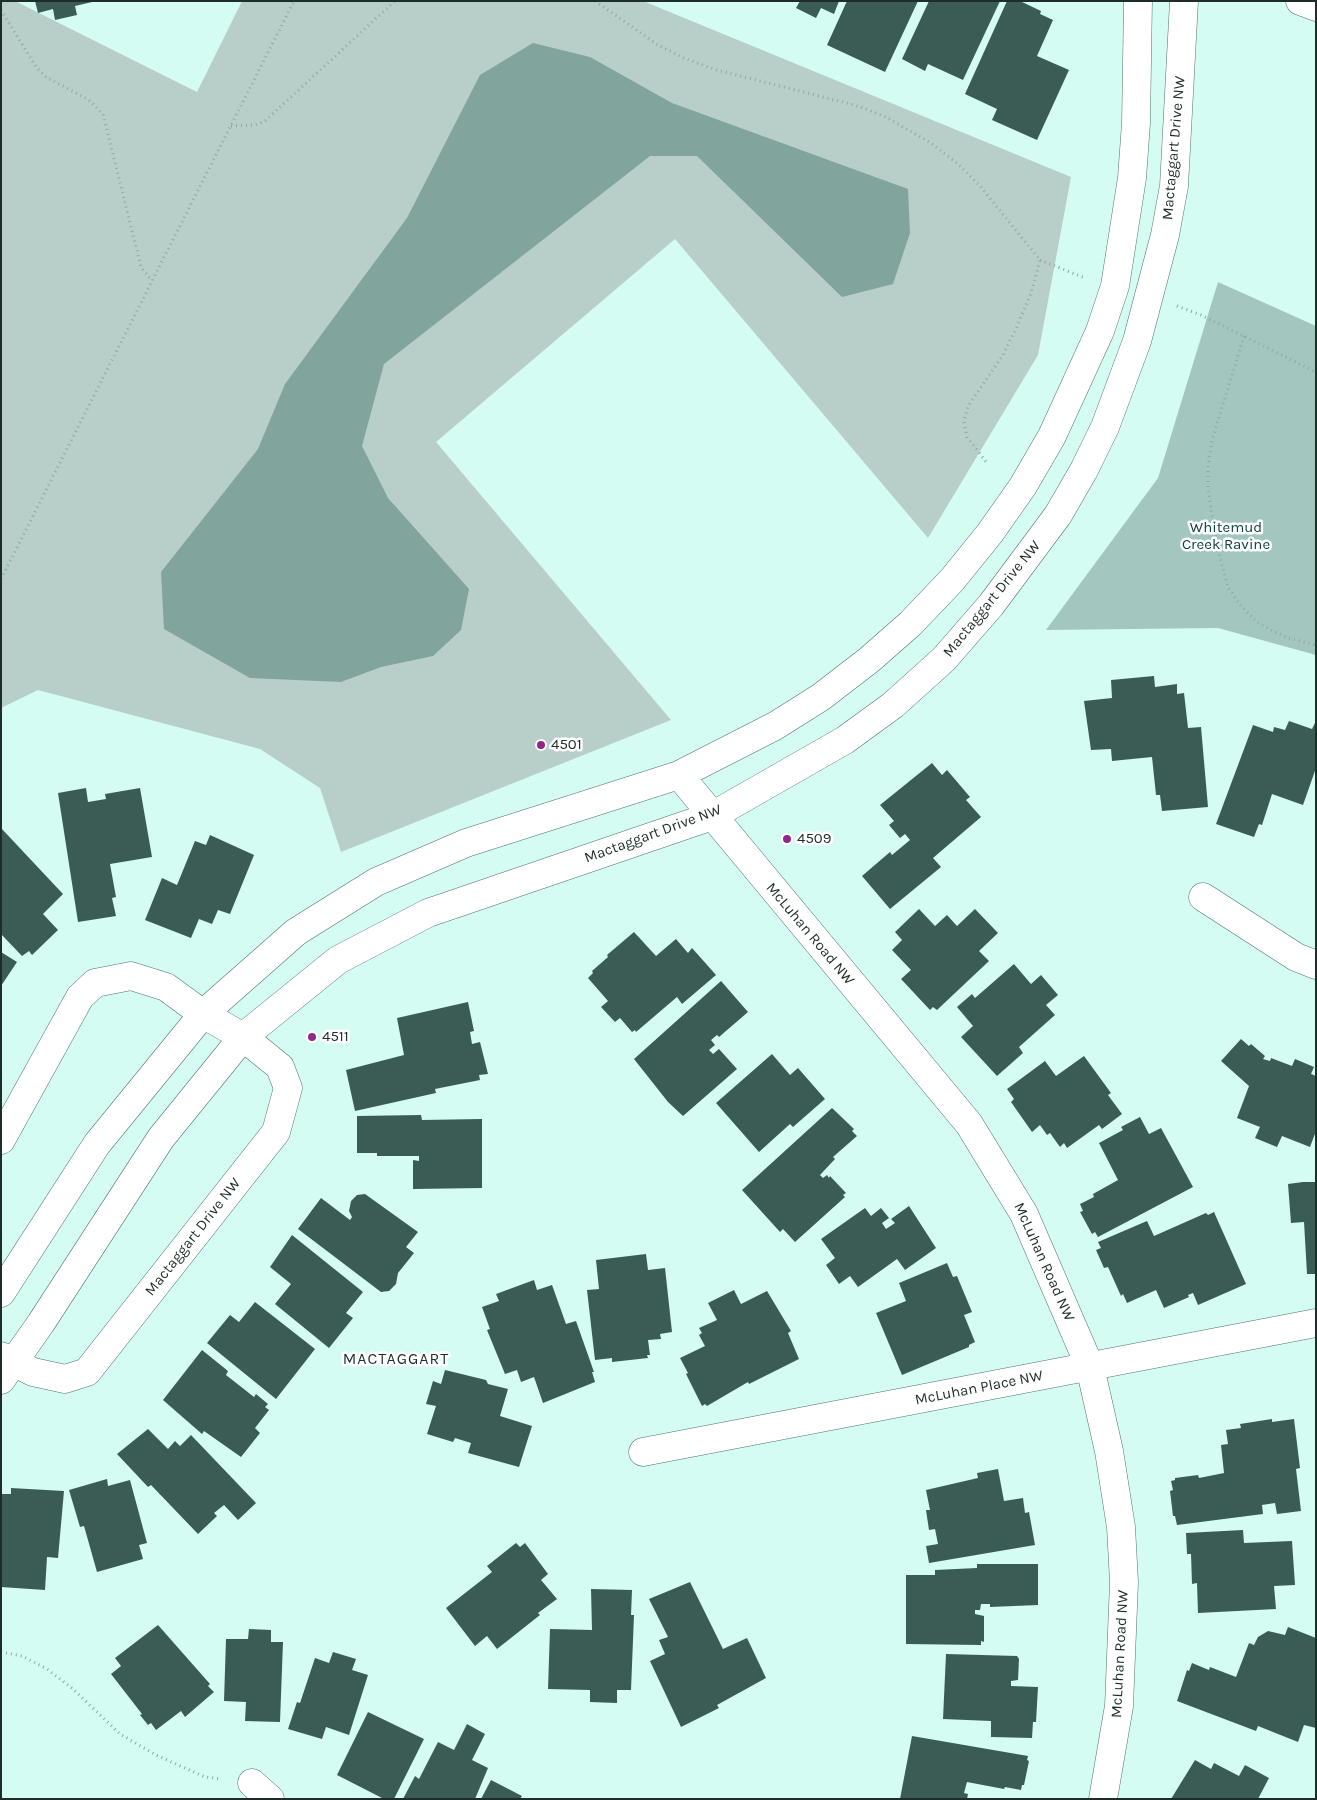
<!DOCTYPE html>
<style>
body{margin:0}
#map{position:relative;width:1317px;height:1800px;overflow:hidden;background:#d4fcf2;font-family:Karla,sans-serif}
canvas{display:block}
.frame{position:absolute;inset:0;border:2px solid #1e2d2a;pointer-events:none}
</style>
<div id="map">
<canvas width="1317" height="1800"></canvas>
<div class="frame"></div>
</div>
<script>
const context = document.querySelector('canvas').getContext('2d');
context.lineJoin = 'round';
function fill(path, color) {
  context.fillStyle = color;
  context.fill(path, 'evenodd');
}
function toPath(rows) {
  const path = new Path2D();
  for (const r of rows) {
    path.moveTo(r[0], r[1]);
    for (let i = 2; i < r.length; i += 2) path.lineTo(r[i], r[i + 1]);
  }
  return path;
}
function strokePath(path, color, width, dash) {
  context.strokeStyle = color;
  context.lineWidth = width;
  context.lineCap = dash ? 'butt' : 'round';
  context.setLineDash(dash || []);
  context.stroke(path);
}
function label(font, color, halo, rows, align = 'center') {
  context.font = font + ' Karla,sans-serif';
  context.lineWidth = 5;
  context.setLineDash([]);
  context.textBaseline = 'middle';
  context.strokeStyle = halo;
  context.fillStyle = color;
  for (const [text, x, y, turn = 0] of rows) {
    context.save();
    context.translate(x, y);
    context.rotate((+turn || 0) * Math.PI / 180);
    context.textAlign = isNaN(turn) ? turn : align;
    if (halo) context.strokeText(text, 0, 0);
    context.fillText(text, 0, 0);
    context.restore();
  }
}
const green = toPath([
 [1,1,15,1,197,92,242,1,643,1,1071,177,1038,355,928,538,675,239,436,442,671,720,341,852,320,788,260,749,38,690,1,708]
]);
const forest = toPath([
 [1218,282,1316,326,1316,655,1218,628,1046,630,1158,478]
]);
const water = toPath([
 [533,43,590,57,672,103,908,189,910,233,893,284,842,297,697,156,650,156,384,364,362,446,388,498,469,589,461,630,433,656,381,667,341,682,250,678,164,629,161,572,258,449,285,384,407,218,480,75]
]);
const building = toPath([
 [35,1,92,1,92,2,75,6,77,15,55,20,53,9,38,13],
 [800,1,839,1,834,14,821,8,816,18,796,8],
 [847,1,918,1,885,72,827,45],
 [929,1,1000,1,963,80,928,64,925,71,902,59],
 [1007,1,1020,1,1041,11,1040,14,1053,20,1037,56,1069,70,1037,140,992,120,997,109,965,94],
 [1154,676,1155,687,1177,684,1177,694,1184,693,1188,728,1201,727,1208,807,1162,811,1160,795,1156,795,1152,757,1112,761,1111,749,1091,750,1084,701,1112,698,1111,680],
 [1289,721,1312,729,1316,721,1316,768,1303,805,1272,794,1262,825,1259,824,1254,837,1216,824,1253,725,1273,732,1274,727,1285,730],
 [932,763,942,775,947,770,970,797,966,800,981,817,933,858,941,867,890,909,862,876,890,852,892,855,910,840,905,834,900,838,889,825,894,821,880,805],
 [86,788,88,802,106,799,105,794,140,788,152,857,110,864,116,897,112,898,116,916,78,922,58,793],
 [1,828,63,894,43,914,58,930,32,955,29,951,22,956,1,934],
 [210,835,254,855,230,914,218,910,212,924,199,919,191,938,145,920,162,878,177,885,195,841,206,845],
 [919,909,935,926,947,915,957,926,975,909,998,933,979,951,989,961,937,1010,933,1007,930,1010,901,979,911,970,892,950,902,940,895,932],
 [634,932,656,956,676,939,688,953,692,948,716,975,682,1004,677,997,636,1032,635,1030,632,1032,620,1018,615,1022,601,1007,608,1001,588,978,593,973,592,971,608,957,607,955],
 [1,952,17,962,1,986],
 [1014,964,1031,984,1041,975,1058,995,1046,1005,1055,1015,1019,1047,1023,1053,997,1076,961,1037,973,1026,957,1007,972,994,975,998],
 [721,981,748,1012,719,1037,717,1035,711,1040,715,1045,709,1050,713,1054,719,1049,737,1069,683,1116,668,1102,634,1059],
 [468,1002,474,1031,470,1032,472,1044,480,1042,488,1074,479,1075,480,1080,435,1089,436,1093,355,1111,346,1070,404,1055,397,1018],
 [1241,1039,1249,1046,1251,1044,1265,1056,1263,1059,1270,1061,1271,1058,1292,1066,1295,1059,1314,1067,1311,1074,1316,1076,1316,1131,1310,1147,1282,1136,1277,1147,1255,1138,1260,1127,1237,1118,1249,1086,1221,1061],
 [772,1054,790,1075,798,1068,825,1099,793,1127,790,1124,759,1152,716,1103],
 [1084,1056,1111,1093,1108,1095,1122,1114,1102,1129,1099,1125,1067,1148,1064,1143,1060,1147,1050,1133,1047,1135,1040,1125,1032,1132,1011,1102,1014,1099,1007,1089,1045,1061,1056,1076],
 [832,1108,854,1129,852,1131,857,1136,833,1157,835,1159,820,1175,823,1178,827,1175,829,1178,830,1176,846,1193,843,1195,845,1197,795,1242,783,1229,780,1232,742,1190],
 [421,1115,422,1120,482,1119,482,1188,413,1189,413,1160,419,1161,419,1156,377,1156,377,1153,357,1153,357,1116],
 [1140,1117,1149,1134,1161,1128,1193,1187,1098,1237,1095,1232,1092,1234,1080,1212,1083,1211,1080,1204,1094,1197,1093,1194,1118,1180,1099,1143,1123,1130,1121,1127],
 [1303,1182,1316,1182,1316,1274,1307,1274,1304,1222,1291,1223,1288,1184],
 [365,1194,418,1232,406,1247,414,1253,398,1273,396,1284,389,1291,381,1292,298,1229,321,1198,350,1220,352,1217,349,1211,351,1201,357,1195],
 [909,1206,936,1248,905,1270,897,1259,858,1287,850,1276,839,1284,826,1265,835,1258,821,1239,865,1208,871,1216,881,1208,889,1218,882,1223,886,1229,895,1223,891,1219],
 [1214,1212,1246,1284,1198,1305,1193,1293,1188,1295,1189,1297,1164,1308,1156,1290,1127,1303,1123,1294,1121,1296,1108,1267,1104,1268,1096,1250,1101,1248,1098,1242,1147,1221,1154,1236,1206,1213,1208,1215],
 [292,1235,363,1292,346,1313,353,1318,329,1348,275,1304,291,1284,270,1267],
 [646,1254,648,1270,665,1268,672,1332,660,1334,661,1339,648,1340,650,1355,647,1355,648,1358,612,1362,612,1358,595,1360,587,1290,599,1289,596,1260],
 [947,1263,953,1277,957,1276,972,1312,964,1315,975,1342,969,1345,969,1347,902,1375,876,1313,906,1301,899,1283],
 [534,1280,537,1290,552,1285,566,1324,576,1321,594,1372,592,1372,595,1382,543,1403,534,1377,521,1382,517,1370,505,1374,487,1330,490,1329,482,1307,499,1301,496,1294],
 [734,1290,741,1304,767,1291,791,1331,788,1333,799,1359,749,1384,748,1382,707,1406,705,1404,702,1406,686,1374,688,1373,680,1358,705,1346,699,1335,702,1333,699,1328,717,1320,708,1303],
 [255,1302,315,1349,276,1399,207,1343,230,1315,239,1322],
 [202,1350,228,1371,226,1375,254,1397,256,1394,268,1404,265,1407,269,1410,255,1428,260,1433,241,1457,204,1431,202,1434,163,1400],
 [445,1370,486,1380,488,1384,508,1389,500,1416,532,1426,519,1467,468,1453,471,1443,455,1438,453,1442,427,1434,436,1406,426,1404,433,1381,441,1384],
 [1272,1419,1272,1422,1294,1419,1300,1468,1296,1469,1301,1511,1277,1514,1275,1503,1262,1505,1263,1514,1177,1525,1175,1516,1173,1516,1170,1491,1173,1490,1171,1481,1175,1480,1175,1478,1198,1475,1199,1478,1224,1473,1221,1445,1228,1444,1226,1430,1241,1428,1240,1424],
 [148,1429,168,1449,175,1441,180,1446,191,1435,256,1503,238,1520,224,1505,214,1513,217,1516,198,1534,151,1485,148,1487,117,1454],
 [998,1469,1004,1501,1023,1498,1025,1513,1029,1512,1035,1545,929,1563,926,1546,938,1544,935,1529,929,1530,926,1510,930,1510,926,1490,978,1478,977,1473],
 [107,1479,108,1486,130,1480,147,1543,139,1545,143,1559,97,1572,84,1526,80,1527,69,1490],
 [11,1488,64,1491,58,1558,47,1557,45,1590,1,1587,1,1494,11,1494],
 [1243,1530,1244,1543,1292,1541,1295,1585,1274,1586,1276,1609,1198,1613,1197,1583,1192,1584,1191,1554,1187,1554,1186,1533],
 [516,1543,520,1547,525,1543,548,1574,541,1580,557,1599,538,1613,540,1615,497,1649,487,1636,475,1646,446,1608,492,1572,487,1566],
 [977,1564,1038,1564,1038,1605,990,1607,990,1604,981,1604,980,1610,975,1610,975,1614,984,1616,984,1642,981,1641,981,1645,906,1644,906,1575,935,1575,935,1570,977,1568],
 [690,1582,723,1649,747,1638,766,1678,717,1705,719,1708,681,1727,650,1661,665,1654,659,1640,668,1637,649,1599],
 [591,1589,632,1590,631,1615,634,1615,631,1690,617,1690,617,1703,590,1702,590,1690,548,1689,550,1629,592,1630],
 [158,1625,210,1684,208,1686,214,1692,185,1717,181,1711,156,1730,151,1723,148,1725,140,1715,142,1714,111,1674,121,1666,115,1658],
 [1288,1627,1316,1638,1316,1728,1304,1725,1298,1742,1258,1726,1256,1731,1177,1701,1187,1670,1189,1671,1192,1663,1209,1670,1210,1667,1236,1677,1249,1643,1254,1645,1258,1637,1268,1631,1285,1635],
 [249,1629,271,1630,271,1642,283,1642,280,1722,245,1721,246,1702,224,1701,226,1639,248,1639],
 [333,1652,356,1659,352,1670,368,1675,349,1735,326,1727,322,1739,288,1729,297,1702,300,1703,315,1658,329,1663],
 [946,1654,1017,1656,1019,1659,1018,1680,1011,1681,1011,1686,1038,1687,1036,1722,1033,1722,1032,1738,991,1737,991,1721,943,1719],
 [368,1712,424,1739,394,1799,384,1799,337,1775],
 [467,1724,485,1734,472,1760,488,1768,475,1799,403,1799,415,1776,419,1779,438,1742,454,1750],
 [912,1736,1028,1756,1027,1760,1029,1761,1024,1785,1022,1785,1021,1790,1005,1787,1004,1789,967,1782,964,1793,968,1794,967,1799,900,1799],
 [1195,1760,1211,1769,1214,1763,1239,1776,1245,1765,1269,1778,1258,1799,1171,1799],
 [491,1780,522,1796,520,1799,481,1799]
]);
const path = toPath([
 [595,1,658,45,686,59,717,70,858,106,886,117,931,143,957,163,980,186,1040,260,1031,293,1015,331,1003,355,968,406,964,422,967,437,987,463],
 [1,10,36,67,46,77,89,100,103,114,141,267,152,281],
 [231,126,255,125,265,121,395,1],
 [1040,260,1085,278],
 [1177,306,1201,315,1316,372],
 [1244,336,1212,440,1208,467,1208,488,1217,547,1228,587,1240,605,1257,622,1271,630,1288,638,1316,645],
 [1,579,294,1],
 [1,1652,22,1656,47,1669,73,1689,120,1734,156,1755,205,1777,222,1779]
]);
const minor = toPath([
 [1300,1,1316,7],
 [679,775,969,1124,1024,1214,1090,1367,1109,1451,1121,1527,1124,1582,1119,1706,1103,1799],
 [1203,897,1296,957,1316,965],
 [1,1140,80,997,95,983,131,976,166,987,203,1014,243,1037,280,1067,288,1088,276,1132,87,1372,65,1379,33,1372,1,1356],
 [1,1293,97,1144,203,1014,296,932,376,882,466,843,679,775,775,726,821,697,869,660,910,624,952,580,990,533,1023,486,1052,436,1100,331,1115,286,1132,178,1136,123,1138,1],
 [1,1380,41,1323,161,1138,243,1037,338,960,428,913,712,816,845,740,893,705,944,659,991,605,1058,515,1084,470,1105,427,1137,341,1165,235,1174,186,1184,1],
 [643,1452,1316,1323],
 [252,1783,270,1799]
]);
const markers = [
 [541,745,5,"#90288c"],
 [787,839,5,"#90288c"],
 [312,1037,5,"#90288c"]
];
const streetNames = [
 ["Mactaggart Drive NW",1174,148,-85],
 ["Mactaggart Drive NW",992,599,-51],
 ["Mactaggart Drive NW",653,834,-20],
 ["McLuhan Road NW",810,934,50],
 ["Mactaggart Drive NW",193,1237,-52],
 ["McLuhan Road NW",1044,1262,66],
 ["McLuhan Place NW",979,1388,-11],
 ["McLuhan Road NW",1120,1654,-87]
];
const parkNames = [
 ["Whitemud",1226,528],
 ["Creek Ravine",1226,545]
];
const poiNames = [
 ["4501",551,745],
 ["4509",797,839],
 ["4511",322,1037]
];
const neighbourhoodNames = [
 ["MACTAGGART",396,1359]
];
fill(green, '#b8cfc9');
fill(forest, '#a3c7bf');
fill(water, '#81a49c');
fill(building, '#3b5c55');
strokePath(minor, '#4e736b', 29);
strokePath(path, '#8ba9a2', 3, [1, 4]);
strokePath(minor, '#fff', 28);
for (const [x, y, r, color] of markers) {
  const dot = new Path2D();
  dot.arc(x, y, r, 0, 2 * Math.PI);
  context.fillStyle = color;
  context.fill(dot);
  strokePath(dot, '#fff', 2);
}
label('15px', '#1e2d2a', '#fff', streetNames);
label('15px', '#0c4239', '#fff', parkNames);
label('15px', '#1e2d2a', '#fff', poiNames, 'left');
context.letterSpacing = '1px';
label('16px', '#1e2d2a', '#fff', neighbourhoodNames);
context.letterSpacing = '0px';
</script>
